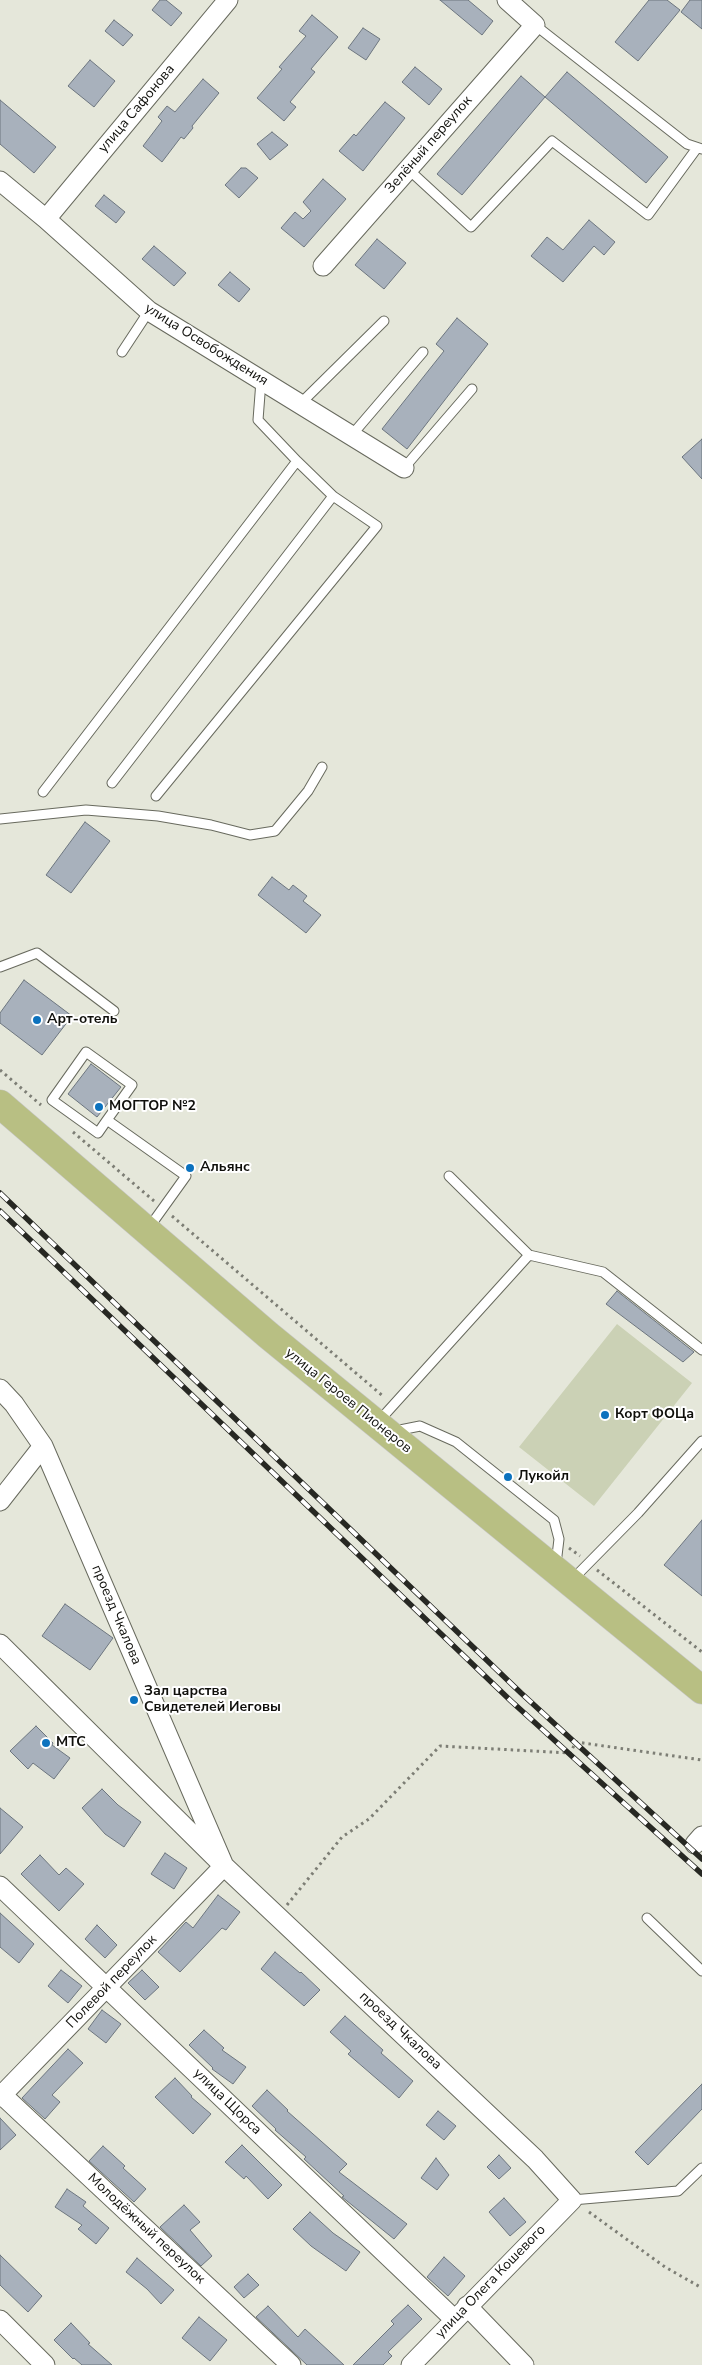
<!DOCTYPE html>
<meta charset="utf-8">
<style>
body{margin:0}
canvas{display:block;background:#e5e7da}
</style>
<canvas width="702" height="2365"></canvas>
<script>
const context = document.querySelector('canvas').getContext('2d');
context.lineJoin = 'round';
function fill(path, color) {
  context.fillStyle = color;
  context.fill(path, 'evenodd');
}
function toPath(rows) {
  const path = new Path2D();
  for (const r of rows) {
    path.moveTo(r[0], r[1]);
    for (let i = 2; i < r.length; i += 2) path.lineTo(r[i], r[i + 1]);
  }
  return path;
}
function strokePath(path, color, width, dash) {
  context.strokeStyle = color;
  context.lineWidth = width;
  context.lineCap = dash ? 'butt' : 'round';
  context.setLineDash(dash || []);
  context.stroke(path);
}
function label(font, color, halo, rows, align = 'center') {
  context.font = font + ' "Nunito Sans",sans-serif';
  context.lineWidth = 4;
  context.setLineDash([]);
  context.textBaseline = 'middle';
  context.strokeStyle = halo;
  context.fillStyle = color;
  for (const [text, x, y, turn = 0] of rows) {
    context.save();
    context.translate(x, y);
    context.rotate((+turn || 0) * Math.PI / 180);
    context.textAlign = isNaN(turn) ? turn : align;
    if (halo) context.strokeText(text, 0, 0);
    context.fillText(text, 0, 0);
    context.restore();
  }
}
const green = toPath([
 [617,1324,692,1383,594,1506,519,1447]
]);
const building = toPath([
 [160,0,166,0,182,13,171,26,152,10,160,0],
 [440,0,468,0,493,21,482,35,440,0],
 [649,0,667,0,680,10,638,61,615,42,649,0],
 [690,0,702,0,702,29,681,12,690,0],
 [312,15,338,37,311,69,315,72,290,102,296,107,284,121,257,98,282,69,279,67,306,36,299,31,312,15],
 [114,20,133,35,123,46,105,31,114,20],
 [363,28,380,39,366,60,348,48,363,28],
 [90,60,115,81,94,107,68,86,90,60],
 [415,67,442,89,429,105,402,82,415,67],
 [567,72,668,157,646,183,545,97,567,72],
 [521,76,545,97,462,195,437,174,521,76],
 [203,79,219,93,192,126,193,128,184,139,181,137,162,162,143,146,162,121,158,117,167,106,175,112,203,79],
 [0,100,56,147,34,173,0,144,0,100],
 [385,102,405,118,363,171,339,151,354,134,356,136,385,102],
 [272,132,288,145,270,160,257,144,272,132],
 [241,168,246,168,258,178,239,198,225,185,241,168],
 [323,179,346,199,304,247,281,228,295,212,303,219,311,211,303,202,323,179],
 [104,195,125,212,116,223,95,206,104,195],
 [589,220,615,242,604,255,594,246,563,282,531,256,547,237,563,250,589,220],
 [377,239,406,263,384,289,355,265,377,239],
 [154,246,186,273,174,286,142,259,154,246],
 [230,272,250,289,239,302,218,285,230,272],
 [457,318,488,344,407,449,382,429,444,351,436,344,457,318],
 [702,439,702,479,682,457,702,439],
 [85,822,110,841,71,893,46,875,85,822],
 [272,877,289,890,293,885,307,896,303,901,321,915,306,933,258,895,272,877],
 [24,980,72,1016,42,1055,0,1023,0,1013,24,980],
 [91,1064,121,1087,97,1117,68,1094,91,1064],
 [617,1291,694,1352,683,1362,606,1304,617,1291],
 [702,1520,702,1596,664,1565,702,1520],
 [65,1604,113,1638,90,1670,42,1636,65,1604],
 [36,1726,53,1743,52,1745,70,1758,54,1779,33,1763,28,1769,10,1751,36,1726],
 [102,1789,118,1805,141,1822,124,1847,105,1834,82,1808,102,1789],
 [0,1808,23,1827,0,1854,0,1808],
 [165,1853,187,1868,174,1889,151,1874,165,1853],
 [40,1855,59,1875,66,1868,84,1884,59,1911,21,1874,40,1855],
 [218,1895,240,1912,226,1930,222,1928,180,1972,158,1952,186,1922,193,1928,218,1895],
 [0,1913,34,1944,19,1963,0,1947,0,1913],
 [97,1925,117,1945,105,1958,85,1939,97,1925],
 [275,1952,300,1973,301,1972,320,1990,304,2006,261,1969,275,1952],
 [61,1970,82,1986,68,2003,48,1986,61,1970],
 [142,1970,159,1987,145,2000,128,1983,142,1970],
 [102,2010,121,2024,106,2043,88,2029,102,2010],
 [345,2016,383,2050,381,2053,413,2081,399,2098,348,2054,351,2051,330,2032,345,2016],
 [204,2030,224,2048,222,2050,246,2067,233,2084,212,2069,213,2068,189,2045,204,2030],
 [68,2049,83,2063,52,2095,60,2102,45,2119,22,2098,68,2049],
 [175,2078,192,2096,191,2097,211,2114,193,2134,155,2097,175,2078],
 [702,2084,702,2109,648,2165,635,2152,702,2084],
 [267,2090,288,2110,287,2111,347,2164,339,2172,407,2224,394,2239,347,2201,342,2197,344,2196,304,2159,306,2157,275,2130,276,2129,252,2106,267,2090],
 [438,2111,456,2126,444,2140,426,2125,438,2111],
 [0,2118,16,2135,0,2150,0,2118],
 [242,2145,282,2185,268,2199,246,2176,244,2179,225,2162,242,2145],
 [103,2146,125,2166,123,2168,146,2189,134,2202,89,2161,103,2146],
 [499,2155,511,2168,499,2179,487,2167,499,2155],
 [436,2158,449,2175,437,2190,421,2178,436,2158],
 [67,2189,86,2202,83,2206,109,2228,96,2244,78,2229,82,2225,55,2207,67,2189],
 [504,2198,526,2222,510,2236,489,2212,504,2198],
 [184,2205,200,2222,190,2230,212,2256,201,2266,160,2227,184,2205],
 [310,2212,333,2233,360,2252,346,2271,311,2246,293,2229,310,2212],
 [0,2255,42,2296,28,2312,0,2285,0,2255],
 [444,2257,465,2276,448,2296,427,2277,444,2257],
 [137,2258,174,2290,161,2304,147,2289,126,2272,137,2258],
 [248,2274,259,2285,244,2298,234,2287,248,2274],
 [408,2305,422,2319,388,2352,392,2356,383,2365,353,2365,394,2324,391,2321,408,2305],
 [268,2306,298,2337,305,2329,344,2365,307,2365,256,2317,268,2306],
 [199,2317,227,2340,210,2361,182,2338,199,2317],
 [71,2323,90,2343,88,2344,112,2365,82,2365,74,2358,73,2359,54,2340,71,2323]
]);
const path = toPath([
 [0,1070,41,1105],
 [73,1132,154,1201],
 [172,1216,384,1397],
 [569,1548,580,1556],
 [597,1570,702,1652],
 [287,1905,342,1837,369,1819,440,1746,570,1753,576,1742,702,1760],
 [589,2212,665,2267,702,2288]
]);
const lane = toPath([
 [535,25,687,144,702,149],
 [408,169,471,227,552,141,648,215,697,148],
 [122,352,149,311],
 [300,404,384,321],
 [351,436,423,352],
 [404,468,472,389],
 [112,783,333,496,297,461,258,420,261,381],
 [43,792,297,461],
 [156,796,377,526,333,496],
 [0,819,86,810,158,816,211,825,250,835,275,831,308,791,322,767],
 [0,967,37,953,114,1011],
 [107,1120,132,1085,86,1052,52,1100,98,1133,107,1120,186,1176,148,1229],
 [449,1176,529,1255],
 [378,1422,529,1255,603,1272,702,1350],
 [395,1431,420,1426,456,1442,554,1520,559,1539,556,1564],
 [572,1580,638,1513,702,1441],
 [647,1918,702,1971],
 [572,2200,678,2191,702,2168]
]);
const street = toPath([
 [0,181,46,219,149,311,404,468],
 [46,219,228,0],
 [323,266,535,25,507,0],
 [0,1389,14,1404,43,1446,224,1866,535,2159,572,2200,411,2365],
 [0,1501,43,1446],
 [0,1644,224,1866,0,2097],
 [695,1844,702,1836],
 [0,1886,454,2319],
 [0,2093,291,2365],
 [467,2306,524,2365],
 [0,2320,45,2365]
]);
const primary = toPath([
 [0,1104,268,1335,702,1690]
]);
const rail = toPath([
 [0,1193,521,1693,702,1859],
 [0,1211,511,1701,702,1874]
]);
const markers = [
 [37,1020,5,"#0c72be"],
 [99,1107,5,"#0c72be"],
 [190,1168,5,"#0c72be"],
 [605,1415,5,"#0c72be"],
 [508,1477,5,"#0c72be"],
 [134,1700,5,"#0c72be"],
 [46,1743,5,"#0c72be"]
];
const streetNames = [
 ["улица Сафонова",137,109,-50],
 ["Зелёный переулок",429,145,-49],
 ["улица Освобождения",206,345,32],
 ["улица Героев Пионеров",348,1401,39],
 ["проезд Чкалова",116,1615,67],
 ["Полевой переулок",112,1982,-46],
 ["проезд Чкалова",400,2031,43],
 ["улица Щорса",227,2102,44],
 ["Молодёжный переулок",146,2229,43],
 ["улица Олега Кошевого",491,2282,-46]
];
const poiNames = [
 ["Арт-отель",47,1020],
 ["МОГТОР №2",109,1107],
 ["Альянс",200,1168],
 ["Корт ФОЦа",615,1415],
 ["Лукойл",518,1477],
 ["Зал царства",144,1692],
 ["Свидетелей Иеговы",144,1708],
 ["МТС",56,1743]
];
fill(green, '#cbd1b5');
fill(building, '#a8b1bc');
strokePath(building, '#6d767f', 1);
strokePath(lane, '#686a5e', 11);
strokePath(street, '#686a5e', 21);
strokePath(primary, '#c5c5c4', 29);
strokePath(path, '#7d7e75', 3, [2.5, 4]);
strokePath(lane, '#fff', 9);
strokePath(street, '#fff', 19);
strokePath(primary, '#b8bf83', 28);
strokePath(rail, '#272823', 5.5);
strokePath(rail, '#fff', 4, [11]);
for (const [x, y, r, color] of markers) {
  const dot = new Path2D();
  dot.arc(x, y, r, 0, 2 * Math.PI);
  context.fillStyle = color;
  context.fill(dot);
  strokePath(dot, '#fff', 2);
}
label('14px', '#0f0f0b', '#fff', streetNames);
label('bold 14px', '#0f0f0b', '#fff', poiNames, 'left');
</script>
